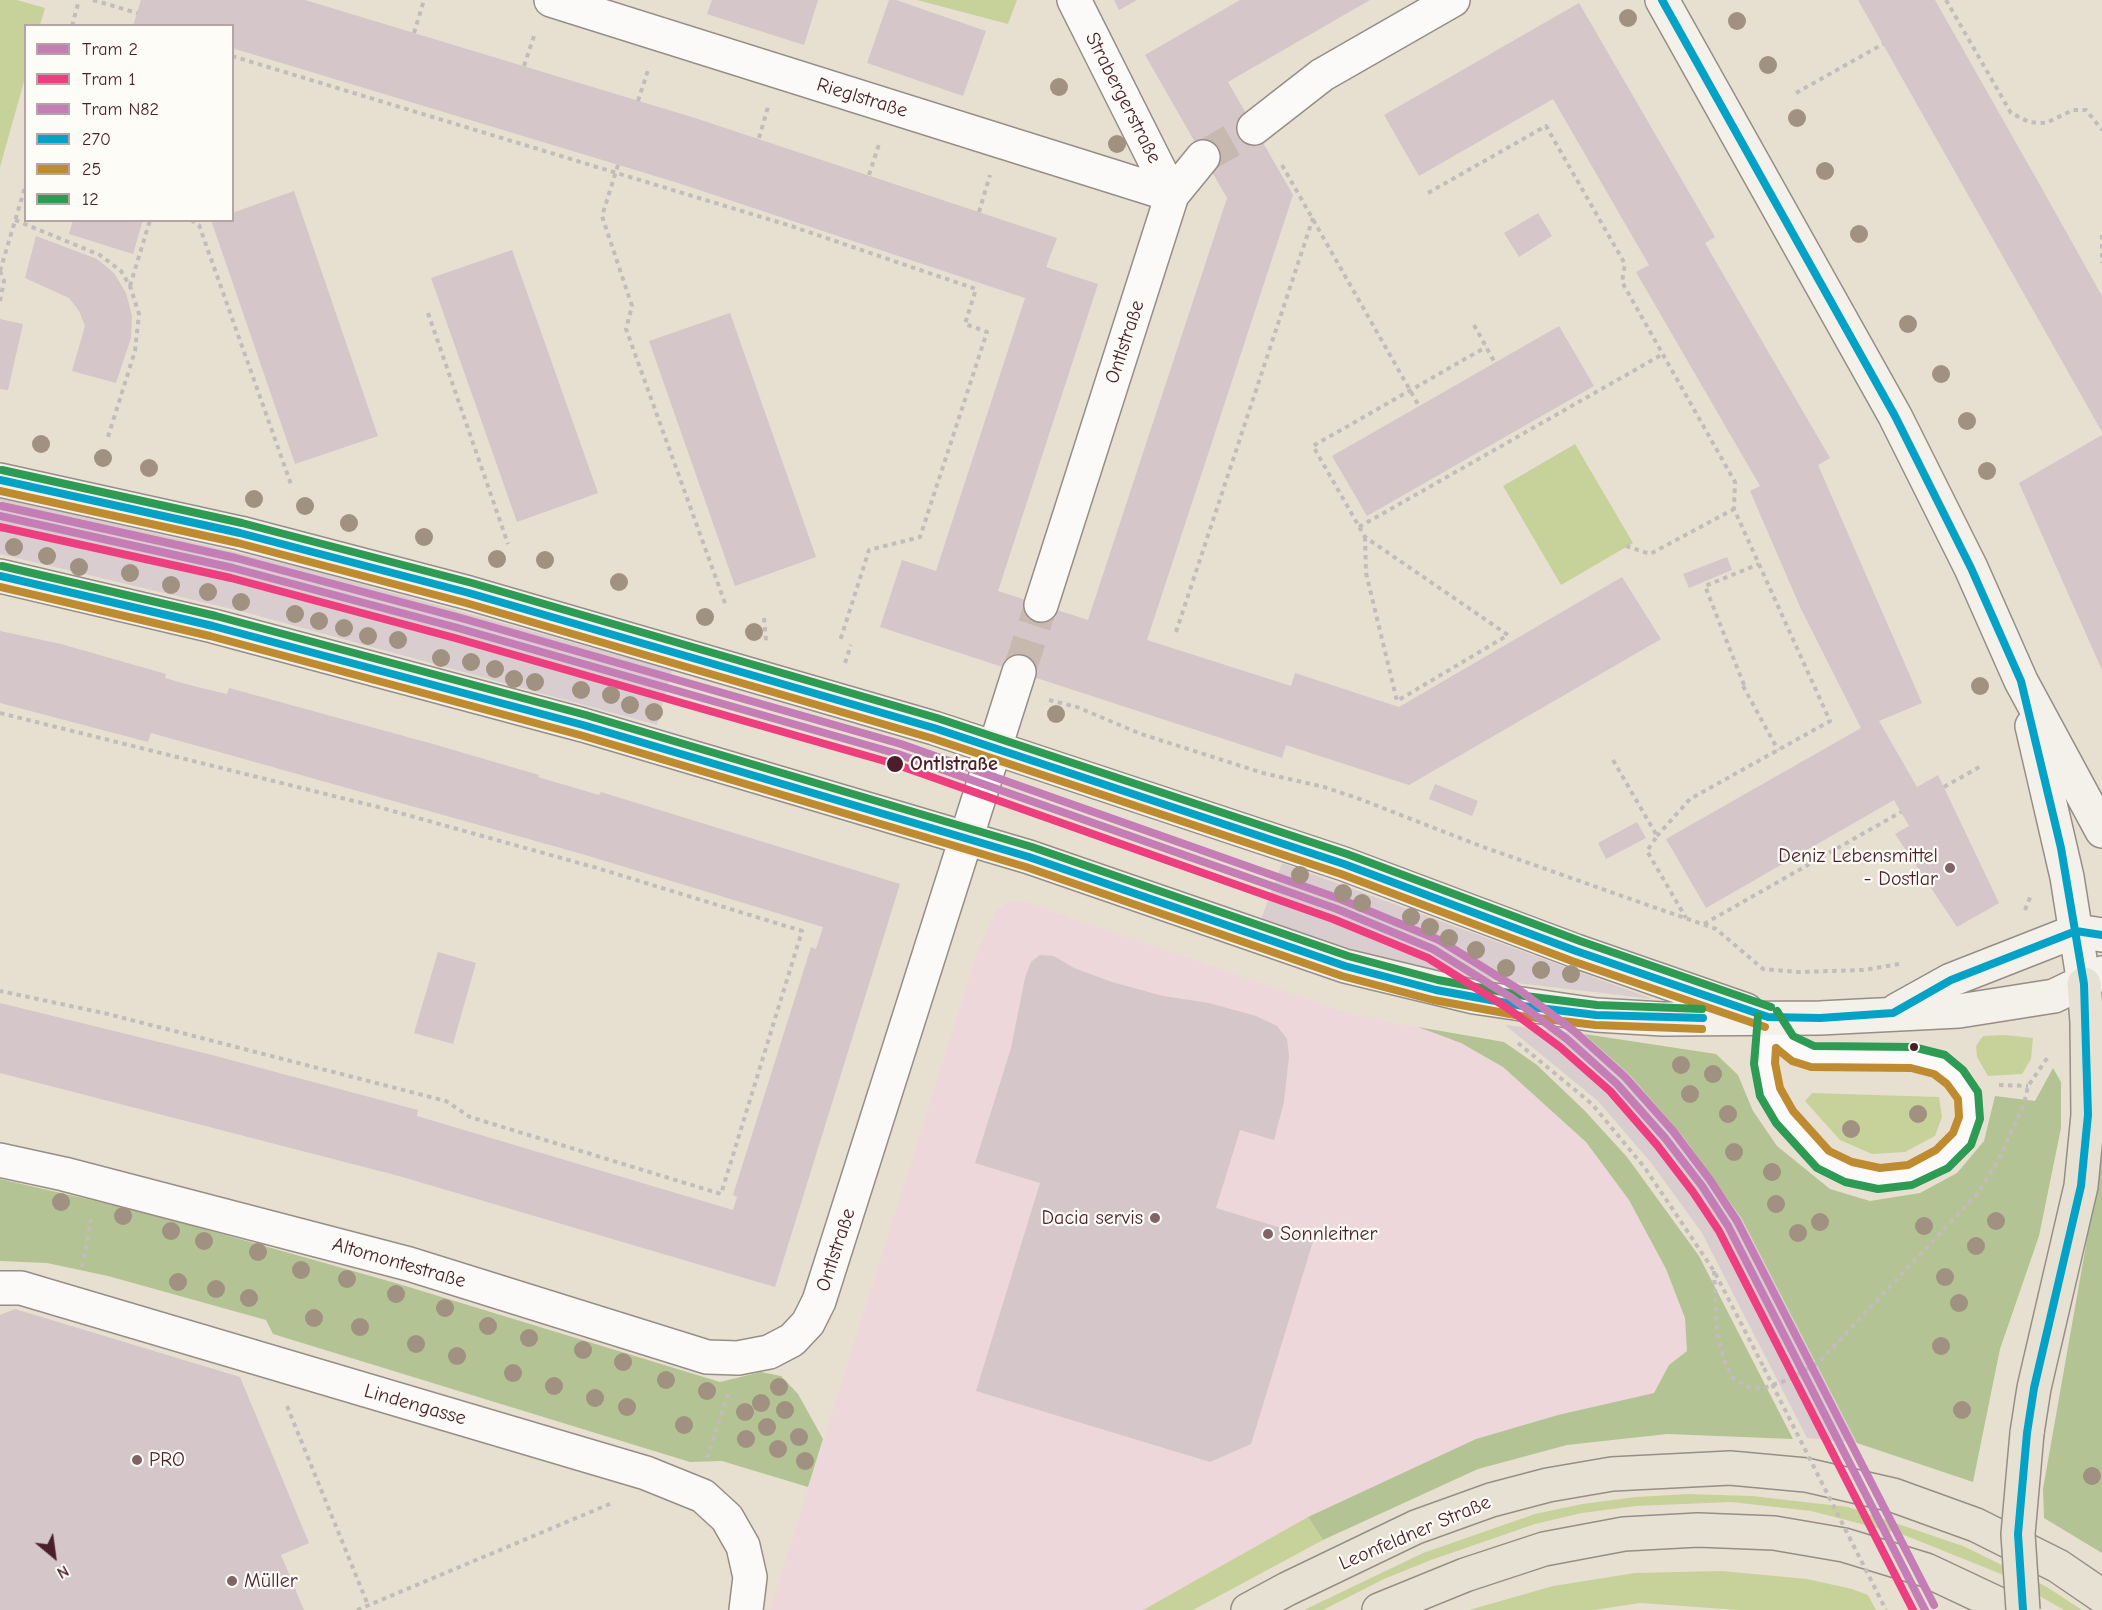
<!DOCTYPE html>
<meta charset="utf-8">
<style>
body{margin:0}
#map{position:relative;width:2102px;height:1610px;overflow:hidden;background:#e7e0d1;font-family:"Comic Neue",sans-serif}
canvas{display:block}
.legend{position:absolute;left:24px;top:24px;width:210px;height:198px;box-sizing:border-box;background:#fdfcf7;border:2px solid #b5a4a5;margin:0;padding:8px 10px;list-style:none;font-size:18px;color:#4a1f2b}
.legend li{display:flex;align-items:center;gap:12px;height:30px}
.legend b{width:30px;border:2px solid #b5a4a5}
.north{position:absolute;left:24px;top:1526px;width:60px;height:60px;-webkit-text-stroke:4px #fdfcf7;paint-order:stroke;rotate:151deg;font-size:16px;font-weight:700;line-height:24px;text-align:center;color:#4a1f2b}
.north::after{content:'';display:block;margin:auto;width:21px;height:27px;background:#4a1f2b;clip-path:polygon(50% 0,100% 100%,50% 72%,0 100%)}
</style>
<div id="map">
<canvas width="2102" height="1610"></canvas>
<ul class="legend">
<li><b style="height:8px;background:#c57eb5"></b>Tram 2</li>
<li><b style="height:8px;background:#ed3f80"></b>Tram 1</li>
<li><b style="height:8px;background:#c57eb5"></b>Tram N82</li>
<li><b style="height:8px;background:#04a2c6"></b>270</li>
<li><b style="height:8px;background:#bf8b30"></b>25</li>
<li><b style="height:8px;background:#2d9b54"></b>12</li>
</ul>
<div class="north">N</div>
</div>
<script>
const context = document.querySelector('canvas').getContext('2d');
context.lineJoin = 'round';
function fill(path, color) {
  context.fillStyle = color;
  context.fill(path, 'evenodd');
}
function toPath(rows) {
  const path = new Path2D();
  for (const r of rows) {
    path.moveTo(r[0], r[1]);
    for (let i = 2; i < r.length; i += 2) path.lineTo(r[i], r[i + 1]);
  }
  return path;
}
function strokePath(path, color, width, dash) {
  context.strokeStyle = color;
  context.lineWidth = width;
  context.lineCap = dash ? 'butt' : 'round';
  context.setLineDash(dash || []);
  context.stroke(path);
}
function label(font, color, halo, rows, align = 'center') {
  context.font = font + ' "Comic Neue",sans-serif';
  context.lineWidth = 4.5;
  context.setLineDash([]);
  context.textBaseline = 'middle';
  context.strokeStyle = halo;
  context.fillStyle = color;
  for (const [text, x, y, turn = 0] of rows) {
    context.save();
    context.translate(x, y);
    context.rotate((+turn || 0) * Math.PI / 180);
    context.textAlign = isNaN(turn) ? turn : align;
    if (halo) context.strokeText(text, 0, 0);
    context.fillText(text, 0, 0);
    context.restore();
  }
}
const built = toPath([
 [1009,902,1025,902,1357,1016,1418,1027,1461,1043,1503,1067,1586,1142,1629,1200,1666,1269,1685,1318,1687,1351,1669,1365,1654,1393,1558,1415,1476,1439,1308,1517,1143,1610,770,1610,978,950,996,911]
]);
const industrial = toPath([
 [0,497,307,569,672,670,657,725,244,612,0,554],
 [1282,863,1653,999,1456,976,1383,959,1261,919],
 [1505,1025,1584,1034,1630,1075,1685,1139,1742,1219,1857,1443,1807,1438,1702,1233,1652,1164,1598,1101]
]);
const green = toPath([
 [0,0,17,0,45,8,40,25,26,26,25,78,0,167],
 [917,0,1017,0,1008,24],
 [1575,444,1633,543,1561,585,1503,486],
 [2004,1035,2033,1038,2031,1059,2022,1074,1988,1076,1977,1057,1976,1046,1983,1036],
 [1812,1093,1939,1097,1942,1117,1935,1136,1905,1152,1872,1154,1840,1140,1805,1101],
 [1689,1494,1752,1496,1848,1507,1963,1546,2047,1587,2082,1610,2064,1610,2001,1574,1904,1535,1811,1511,1731,1502,1636,1506,1582,1513,1535,1524,1431,1560,1384,1579,1323,1610,1304,1610,1423,1553,1535,1514,1582,1504,1636,1497],
 [1308,1517,1323,1540,1193,1610,1143,1610],
 [1722,1571,1807,1579,1852,1589,1868,1595,1876,1610,1738,1610,1640,1603,1594,1610,1469,1610,1553,1586,1635,1573]
]);
const forest = toPath([
 [1418,1027,1504,1042,1537,1065,1585,1111,1627,1157,1699,1256,1793,1439,1667,1434,1567,1445,1478,1469,1323,1540,1308,1517,1476,1439,1558,1415,1654,1393,1669,1365,1687,1351,1685,1318,1666,1269,1629,1200,1586,1142,1503,1067,1461,1043],
 [1584,1034,1716,1054,1738,1075,1753,1111,1777,1146,1830,1189,1870,1201,1920,1193,1957,1173,1984,1141,1995,1096,2035,1101,2053,1068,2061,1082,2061,1128,2039,1236,2000,1349,1973,1482,1857,1443,1742,1219,1685,1139,1630,1075],
 [2102,1154,2102,1553,2044,1518,2043,1489],
 [0,1179,144,1212,399,1284,720,1382,761,1372,781,1376,798,1394,823,1439,808,1487,722,1461,690,1462,273,1334,266,1320,108,1276,47,1263,0,1261]
]);
const building = toPath([
 [141,0,305,0,695,118,1057,238,1046,267,1098,284,998,591,1088,620,1227,198,1145,55,1240,0,1370,0,1228,82,1293,195,1147,640,1291,686,1295,673,1399,707,1622,577,1661,639,1409,785,1286,745,1282,758,880,627,902,560,936,571,1025,298,675,182,232,48,232,26,133,26],
 [712,0,818,0,804,45,707,14],
 [889,0,896,0,986,31,963,96,867,63],
 [1114,0,1137,0,1119,10],
 [1858,0,1935,0,2045,194,2102,296,2102,432],
 [1579,3,1715,237,1705,243,1830,458,1818,465,1922,703,1879,721,1917,787,1938,775,1999,903,1957,927,1895,834,1909,826,1894,800,1706,908,1666,839,1861,728,1801,609,1750,491,1760,486,1636,272,1649,265,1553,99,1419,176,1384,115],
 [294,191,378,436,295,464,211,220,232,220,232,213],
 [1538,213,1552,236,1519,257,1504,233],
 [73,220,143,220,133,254,69,234],
 [36,236,97,259,114,273,126,293,132,316,131,338,116,383,72,371,85,326,79,311,69,298,25,278],
 [512,250,598,493,517,522,431,278],
 [730,313,816,557,735,586,649,341],
 [0,319,23,324,8,390,0,389],
 [1559,326,1594,386,1367,516,1332,456],
 [2102,435,2102,670,2019,483],
 [1727,557,1732,570,1689,588,1683,574],
 [0,631,61,644,166,674,165,678,197,687,227,694,229,688,433,744,539,775,538,777,599,795,601,792,900,884,775,1287,399,1176,0,1073,0,1003,212,1055,418,1110,417,1116,733,1210,737,1197,733,1195,811,947,816,949,823,927,582,854,212,750,151,733,148,742,0,703],
 [1435,784,1478,801,1472,816,1429,799],
 [1637,822,1646,838,1606,859,1598,843],
 [438,952,476,963,453,1044,414,1033],
 [1040,955,1054,956,1074,968,1112,982,1163,996,1209,1003,1256,1016,1277,1026,1287,1039,1289,1056,1284,1102,1274,1140,1240,1130,1216,1208,1314,1238,1251,1444,1210,1462,976,1391,1040,1183,975,1163,1011,1048,1025,978,1031,962],
 [15,1309,240,1377,309,1543,281,1555,304,1610,0,1610,0,1315]
]);
const minorTunnel = toPath([
 [1203,157,1254,128],
 [1019,672,1041,605]
]);
const path = toPath([
 [93,0,137,13],
 [1946,0,2011,113,2029,122,2046,123,2073,110,2086,110,2102,130],
 [72,26,79,0],
 [414,33,424,0],
 [232,56,791,226,976,289,965,324,987,332,920,537,869,550,840,641],
 [524,66,535,33],
 [1796,93,1883,44],
 [638,101,648,70],
 [759,138,768,107],
 [618,165,602,216,632,306,626,329,726,606],
 [1282,165,1419,406],
 [869,175,880,141],
 [1428,193,1546,126,1625,264,1622,282,1735,482,1734,509,1830,721,1690,799,1657,836],
 [979,212,990,175],
 [15,220,100,255,121,271,130,286,139,314,135,351,107,440],
 [191,220,199,225,292,487],
 [2102,235,2102,263],
 [0,271,26,184],
 [130,286,150,220],
 [0,301,4,281,0,271],
 [428,313,508,544],
 [1474,325,1495,363],
 [1359,527,1663,354],
 [1365,537,1366,573,1397,701,1508,635,1365,537,1313,446,1486,347],
 [1626,546,1650,554,1734,509],
 [764,618,766,641],
 [1176,632,1313,218],
 [845,663,851,645],
 [1744,685,1705,586,1759,564],
 [1743,686,1778,750],
 [1049,700,1077,707,1141,734,1263,773,1324,787,1357,798,1483,847,1716,929,1763,969,1799,972,1863,970,1899,964],
 [0,713,382,808,597,868,802,931,721,1194,470,1117,446,1101,108,1014,0,991],
 [1613,760,1657,836,1647,851,1686,918],
 [1944,787,1983,765],
 [2025,910,2031,895],
 [1704,924,1901,812],
 [1518,1043,1592,1104,1645,1168,1714,1271,1764,1368],
 [1999,1085,2028,1086],
 [82,1267,91,1219],
 [1714,1271,1717,1332,1724,1360,1732,1377,1747,1387,1764,1388,1790,1379,1819,1362,1978,1193,1999,1159,2024,1104,2028,1086,2048,1057],
 [287,1406,368,1605],
 [707,1458,728,1394],
 [357,1610,612,1503]
]);
const service = toPath([
 [1768,1017,1785,1043,1797,1052,1812,1057,1912,1057,1939,1064,1955,1077,1968,1095,1970,1118,1962,1139,1942,1159,1911,1175,1880,1179,1848,1172,1823,1159,1784,1117,1770,1092,1764,1064,1768,1017]
]);
const minor = toPath([
 [551,0,1172,195],
 [1074,0,1172,195],
 [1254,128,1322,75,1453,0],
 [1041,605,1172,195,1203,157],
 [0,1160,64,1174,409,1264,707,1357,738,1358,769,1352,792,1340,808,1323,819,1301,1019,672],
 [0,1288,21,1288,646,1473,703,1496,727,1518,743,1546,750,1577,746,1610]
]);
const secondary = toPath([
 [1662,0,1895,416,1971,568,2021,681,2102,831],
 [0,480,240,533,469,593,934,728,1344,864,1576,951,1746,1010],
 [0,576,213,626,583,725,1029,857,1345,966,1474,997,1596,1015,1663,1019,1820,1018,1959,1011,2054,996,2102,973],
 [2032,726,2067,877,2084,984],
 [1897,1010,1951,980,2076,931,2102,935]
]);
const primary = toPath([
 [2027,1433,2034,1388,2081,1186,2088,1115,2087,1022,2084,984],
 [1248,1610,1287,1589,1416,1527,1491,1500,1548,1485,1612,1474,1730,1468,1806,1475,1893,1495,1976,1525,2058,1566,2102,1596],
 [1379,1610,1465,1575,1544,1549,1624,1534,1698,1530,1774,1533,1844,1545,1926,1570,2011,1610]
]);
const pathBridge = toPath([
 [1764,1368,1886,1610]
]);
const primaryBridge = toPath([
 [2023,1610,2018,1534,2027,1433]
]);
const bus1 = toPath([
 [1662,0,1895,416,1971,568,2021,681,2061,848,2084,984,2088,1115,2081,1186,2034,1388,2027,1433,2018,1534,2023,1610],
 [0,480,240,533,469,593,934,728,1344,864,1576,951,1768,1017,1820,1018,1893,1013,1951,980,2076,931,2102,935],
 [0,576,213,626,583,725,1029,857,1345,966,1436,990,1523,1006,1596,1015,1703,1018]
]);
const bus2 = toPath([
 [0,491,238,543,466,603,931,738,1341,874,1572,961,1765,1027],
 [0,587,210,636,580,735,1026,867,1342,976,1433,1000,1521,1016,1595,1025,1702,1029],
 [1776,1048,1792,1061,1811,1067,1911,1068,1934,1074,1947,1084,1958,1099,1959,1117,1953,1133,1936,1150,1908,1165,1880,1168,1852,1162,1829,1151,1793,1111,1780,1088,1775,1063,1776,1048]
]);
const bus3 = toPath([
 [2,470,242,523,472,583,937,718,1347,854,1580,941,1771,1007],
 [2,566,216,616,586,715,1032,847,1348,956,1438,980,1525,996,1597,1005,1702,1009],
 [1758,1016,1754,1064,1760,1096,1776,1123,1817,1168,1845,1182,1878,1189,1912,1185,1948,1168,1971,1145,1980,1119,1978,1092,1963,1070,1945,1055,1913,1047,1814,1046,1793,1036,1777,1011]
]);
const tram1 = toPath([
 [0,516,233,568,458,628,898,754,1337,909,1433,949,1512,998,1567,1039,1617,1084,1665,1138,1702,1186,1728,1226,1925,1610]
]);
const tram2 = toPath([
 [0,527,231,578,455,638,895,764,1333,919,1428,958,1506,1007,1560,1047,1610,1091,1657,1145,1693,1192,1719,1231,1913,1610]
]);
const tram3 = toPath([
 [2,506,236,558,461,618,901,744,1340,899,1439,940,1518,989,1574,1031,1625,1077,1673,1131,1710,1180,1737,1221,1934,1605]
]);
const trees = [
 [1628,18],
 [1737,21],
 [1768,65],
 [1059,87],
 [1797,118],
 [1117,144],
 [1825,171],
 [1859,234],
 [1908,324],
 [1941,374],
 [1967,421],
 [41,444],
 [103,458],
 [149,468],
 [1987,471],
 [254,499],
 [305,506],
 [349,523],
 [424,537],
 [14,547],
 [47,556],
 [497,559],
 [545,560],
 [79,567],
 [130,573],
 [619,582],
 [171,585],
 [208,592],
 [241,602],
 [295,614],
 [705,617],
 [319,621],
 [344,628],
 [754,632],
 [368,636],
 [398,640],
 [441,658],
 [471,662],
 [495,669],
 [514,679],
 [535,682],
 [1980,686],
 [581,690],
 [611,695],
 [630,705],
 [654,712],
 [1056,714],
 [1300,875],
 [1343,893],
 [1362,903],
 [1411,917],
 [1430,927],
 [1449,938],
 [1476,950],
 [1506,968],
 [1541,970],
 [1571,974],
 [1681,1065],
 [1713,1074],
 [1690,1094],
 [1728,1114],
 [1918,1114],
 [1851,1129],
 [1734,1152],
 [1772,1172],
 [61,1202],
 [1776,1204],
 [123,1216],
 [1996,1221],
 [1820,1222],
 [1924,1226],
 [171,1231],
 [1798,1233],
 [204,1241],
 [1976,1246],
 [258,1252],
 [301,1270],
 [1945,1277],
 [347,1279],
 [178,1282],
 [216,1289],
 [396,1294],
 [249,1298],
 [1959,1303],
 [445,1308],
 [314,1318],
 [488,1326],
 [360,1327],
 [529,1338],
 [416,1344],
 [1941,1346],
 [583,1350],
 [457,1356],
 [623,1362],
 [513,1373],
 [666,1380],
 [554,1386],
 [779,1387],
 [707,1391],
 [595,1398],
 [761,1403],
 [627,1407],
 [785,1410],
 [1962,1410],
 [745,1412],
 [684,1425],
 [767,1427],
 [799,1437],
 [746,1439],
 [778,1449],
 [805,1461],
 [2092,1476]
];
const markers = [
 [895,764,9,"#4a1f2b"],
 [1950,868,6,"#816365"],
 [1914,1047,5,"#4a1f2b"],
 [1155,1218,6,"#816365"],
 [1268,1234,6,"#816365"],
 [137,1460,6,"#816365"],
 [232,1581,6,"#816365"]
];
const streetNames = [
 ["Rieglstraße",862,98,17],
 ["Strabergerstraße",1123,98,63],
 ["Ontlstraße",1125,342,-72],
 ["Ontlstraße",836,1250,-72],
 ["Altomontestraße",399,1263,16],
 ["Lindengasse",415,1405,16],
 ["Leonfeldner Straße",1415,1533,-23]
];
const stopNames = [
 ["Ontlstraße",910,764]
];
const poiNames = [
 ["Deniz Lebensmittel",1938,856,"right"],
 ["- Dostlar",1938,879,"right"],
 ["Dacia servis",1143,1218,"right"],
 ["Sonnleitner",1280,1234],
 ["PRO",149,1460],
 ["Müller",244,1581]
];
fill(built, '#edd7da');
fill(industrial, '#dacdd0');
fill(green, '#c7d29b');
fill(forest, '#b3c393');
fill(building, '#d4c6c9');
strokePath(minorTunnel, '#c8b9b0', 33, [33, 16]);
strokePath(service, '#978d87', 26);
strokePath(minor, '#978d87', 36);
strokePath(secondary, '#978d87', 36);
strokePath(primary, '#978d87', 36);
strokePath(path, '#c2bcbb', 4, [4.5, 4.5]);
strokePath(service, '#fbfaf8', 22);
strokePath(minor, '#fbfaf8', 33);
strokePath(secondary, '#f4f0ea', 33);
strokePath(primary, '#e7e1d4', 33);
strokePath(primaryBridge, '#978d87', 36, []);
strokePath(pathBridge, '#c2bcbb', 4, [4.5, 4.5]);
strokePath(primaryBridge, '#e7e1d4', 33);
strokePath(bus1, '#04a2c6', 8);
strokePath(bus2, '#bf8b30', 8);
strokePath(bus3, '#2d9b54', 8);
strokePath(tram1, '#c57eb5', 8);
strokePath(tram2, '#ed3f80', 8);
strokePath(tram3, '#c57eb5', 8);
context.fillStyle = '#a19181';
for (const [x, y] of trees) {
  context.beginPath();
  context.arc(x, y, 9, 0, 2 * Math.PI);
  context.fill();
}
for (const [x, y, r, color] of markers) {
  const dot = new Path2D();
  dot.arc(x, y, r, 0, 2 * Math.PI);
  context.fillStyle = color;
  context.fill(dot);
  strokePath(dot, '#fdfcf7', 2);
}
label('20px', '#4a1f2b', '#fdfcf7', streetNames);
label('bold 20px', '#4a1f2b', '#fdfcf7', stopNames, 'left');
label('20px', '#4a1f2b', '#fdfcf7', poiNames, 'left');
</script>
